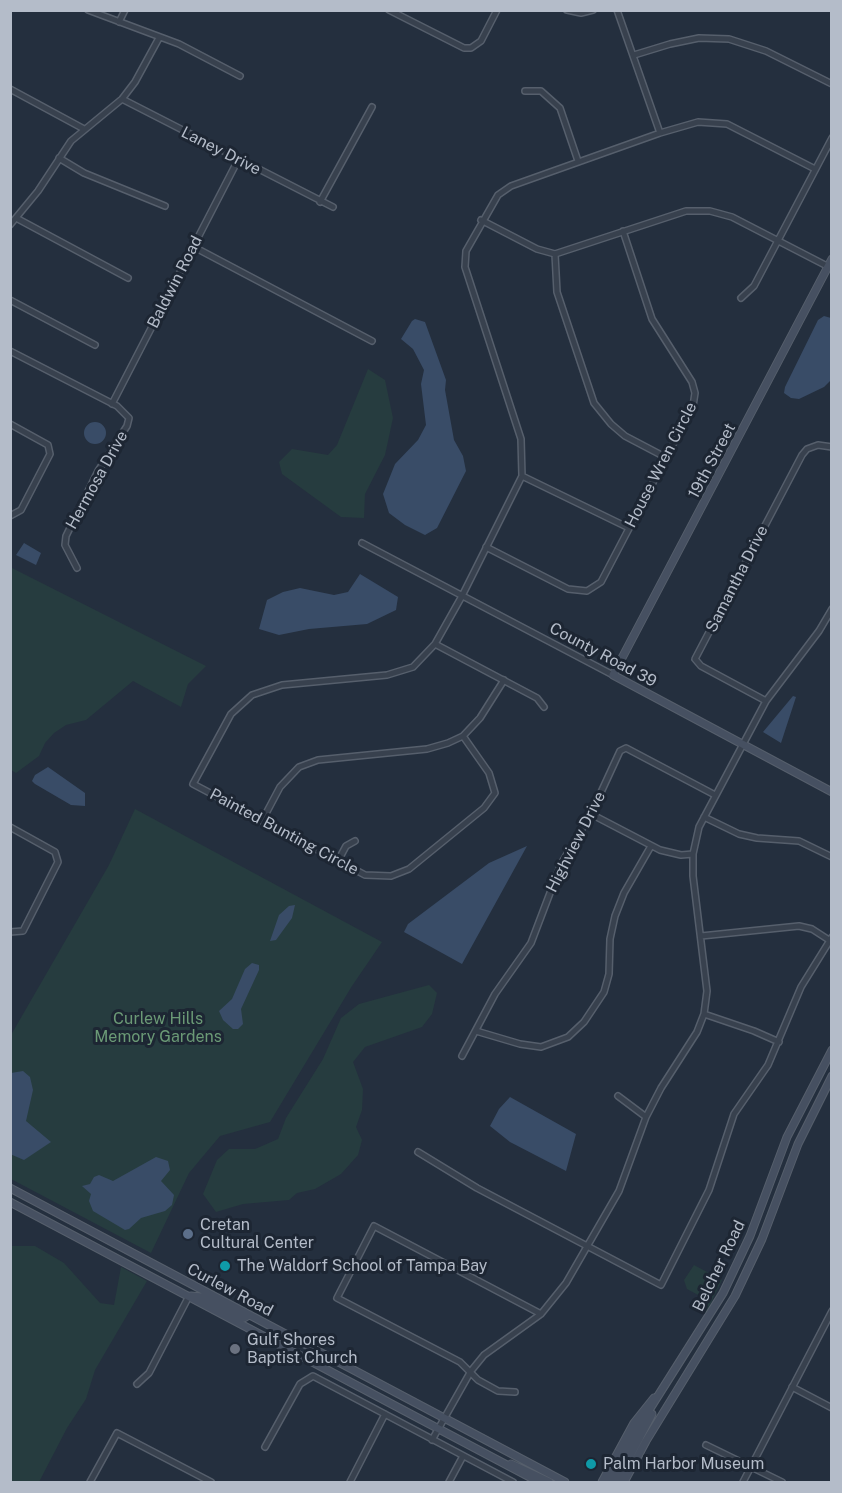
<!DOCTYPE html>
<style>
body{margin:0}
#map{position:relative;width:842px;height:1493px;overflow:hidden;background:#242f3e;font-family:"Public Sans",sans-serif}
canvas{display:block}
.frame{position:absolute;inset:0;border:12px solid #b4bcc9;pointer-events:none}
</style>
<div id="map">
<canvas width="842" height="1493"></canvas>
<div class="frame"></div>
</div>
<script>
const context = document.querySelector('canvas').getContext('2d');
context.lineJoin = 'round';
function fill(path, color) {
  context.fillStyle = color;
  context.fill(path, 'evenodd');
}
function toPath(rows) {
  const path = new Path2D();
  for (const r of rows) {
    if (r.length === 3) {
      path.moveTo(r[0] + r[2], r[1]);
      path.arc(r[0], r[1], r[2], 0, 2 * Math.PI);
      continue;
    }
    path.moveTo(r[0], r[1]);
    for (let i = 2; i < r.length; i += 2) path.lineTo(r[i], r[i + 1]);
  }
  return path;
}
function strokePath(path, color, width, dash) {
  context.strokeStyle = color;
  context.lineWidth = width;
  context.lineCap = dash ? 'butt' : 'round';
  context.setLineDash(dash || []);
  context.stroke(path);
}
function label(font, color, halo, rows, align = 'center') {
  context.font = font + ' "Public Sans",sans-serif';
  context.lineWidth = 6;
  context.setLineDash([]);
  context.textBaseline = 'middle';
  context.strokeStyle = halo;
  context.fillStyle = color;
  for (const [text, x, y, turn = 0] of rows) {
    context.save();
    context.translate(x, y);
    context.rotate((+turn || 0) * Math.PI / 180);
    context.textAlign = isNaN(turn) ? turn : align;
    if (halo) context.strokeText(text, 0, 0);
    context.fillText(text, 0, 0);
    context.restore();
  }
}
const green = toPath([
 [368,369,385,380,393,418,385,455,365,494,364,518,341,517,282,474,279,462,292,449,328,455,337,445],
 [10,567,206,666,188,684,181,707,133,681,86,720,66,725,54,733,45,743,39,756,16,773,11,770],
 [135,809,382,942,352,986,270,1122,220,1136,189,1173,151,1253,11,1179,11,1035,109,865],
 [429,985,437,993,432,1014,422,1027,365,1047,353,1062,363,1089,362,1110,356,1127,362,1140,358,1155,341,1174,315,1189,297,1193,289,1200,243,1204,216,1212,203,1194,217,1160,229,1149,255,1149,278,1139,286,1118,323,1059,341,1018,359,1004],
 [35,1246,64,1263,100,1303,114,1305,121,1267,147,1281,95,1370,86,1399,67,1428,39,1482,11,1482,11,1246],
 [694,1265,722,1280,706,1313,700,1309,702,1297,687,1289,684,1280]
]);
const water = toPath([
 [824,316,831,318,831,380,824,387,799,399,791,398,784,393,785,387,818,320],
 [415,319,425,322,446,380,445,390,454,440,463,456,466,471,437,528,425,535,405,525,389,513,383,494,395,464,418,440,426,425,421,384,424,370,413,349,401,339,412,321],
 [95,433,11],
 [24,543,41,553,36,565,16,555],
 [360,574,398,597,396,610,367,624,309,629,279,635,259,629,267,600,283,592,300,588,334,595,348,592],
 [793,696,796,697,781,743,763,732],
 [48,767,85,793,85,806,71,805,35,784,32,781,35,775],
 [527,846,462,964,404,932,408,924,489,863],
 [295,905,292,918,276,940,270,941,279,915,289,906],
 [252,963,259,965,259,970,241,1009,243,1024,238,1029,233,1029,223,1020,219,1011,232,999,245,969],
 [23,1071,30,1077,33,1090,26,1121,51,1142,24,1160,10,1154,11,1073],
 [510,1097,576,1134,566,1171,510,1142,490,1126,499,1109],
 [156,1157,168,1161,170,1170,161,1181,174,1195,172,1205,165,1211,141,1218,129,1229,125,1230,93,1211,89,1201,91,1194,82,1186,90,1184,94,1177,99,1175,113,1181]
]);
const street = toPath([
 [88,10,179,44,240,76],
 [389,10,464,48,471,48,481,41,497,10],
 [567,10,581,13,593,10],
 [617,10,660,133],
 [119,22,125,10],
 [634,55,670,44,699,38,729,39,766,51,832,84],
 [10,89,84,129],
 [525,91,541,91,560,108,578,161],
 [122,99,333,207],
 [59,158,84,173,165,206],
 [320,202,372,107],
 [18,219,128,278],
 [481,220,537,249,555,254],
 [10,225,38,191,71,141,122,99,135,82,159,38],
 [194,247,372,341],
 [555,254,686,211,710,211,732,217,827,266],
 [555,254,557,292,594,403,611,424,625,436,665,457],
 [741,298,754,286,832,138],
 [10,300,95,345],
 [10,351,117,406,129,418,127,426,98,471,66,536,65,545,77,568],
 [112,404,238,160],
 [10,424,48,445,50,454,21,510,10,516],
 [522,476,629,528],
 [362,543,613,675],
 [486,547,568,589,587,591,601,582,693,406,695,393,692,382,652,319,623,231],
 [435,644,537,698,544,707],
 [766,701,701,666,695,659,802,455,807,449,818,445,832,447],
 [463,736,489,773,495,793,484,808,409,869,391,876,365,875,193,784,231,714,252,695,282,685,387,675,413,667,435,644,462,596,522,476,521,439,465,267,466,251,498,195,511,186,660,133,698,122,727,124,815,169],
 [591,814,660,850,681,855,693,854],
 [704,817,739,834,757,838,799,841,832,857],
 [262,821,280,787,299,767,318,760,427,749,448,743,463,736,480,718,504,680],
 [10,827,55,852,58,862,23,931,10,932],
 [338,861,346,846,355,841],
 [701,936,799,926,812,929,829,940],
 [704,1014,754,1031,779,1042],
 [476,1031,520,1044,541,1047,568,1037,584,1022,604,992,609,974,610,939,615,916,624,893,651,846],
 [462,1056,495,994,531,943,561,864,591,814,620,751,626,748,715,795],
 [618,1096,646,1117],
 [418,1152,477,1188,661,1285,709,1190,734,1114,768,1065,801,987,832,937],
 [137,1384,149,1373,189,1296],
 [792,1387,832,1408],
 [515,1392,498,1391,478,1380,460,1362,337,1298,374,1226,541,1314],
 [432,1440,471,1371,484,1355,541,1314,566,1283,619,1191,646,1117,661,1088,697,1032,704,1014,707,991,693,876,693,854,699,827,766,701,819,631,832,609],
 [706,1445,782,1482],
 [265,1447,300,1384,313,1376,513,1482],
 [90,1482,117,1433,211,1482],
 [350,1482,385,1414],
 [449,1482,463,1456],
 [743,1482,832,1311]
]);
const secondary = toPath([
 [832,259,613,675,832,792],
 [10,1188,565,1482],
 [10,1202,539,1482],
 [191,1296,201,1297,244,1318,249,1315],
 [511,1464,549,1482],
 [602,1482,634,1423,654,1398],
 [609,1482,639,1426,723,1293,750,1236,787,1137,832,1050],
 [616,1482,652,1414],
 [624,1482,646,1441,735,1296,762,1239,798,1144,832,1076]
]);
const markers = [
 [188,1234,6,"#5c6f8a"],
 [225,1266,6,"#0f9aa8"],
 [235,1349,6,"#6b7280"],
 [591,1464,6,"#0f9aa8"]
];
const streetNames = [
 ["Laney Drive",221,151,27],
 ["Baldwin Road",175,282,-63],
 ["19th Street",712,461,-62],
 ["House Wren Circle",661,465,-63],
 ["Hermosa Drive",97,480,-61],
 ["Samantha Drive",737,579,-63],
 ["County Road 39",603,655,28],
 ["Painted Bunting Circle",284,832,28],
 ["Highview Drive",576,842,-63],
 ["Belcher Road",719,1266,-64],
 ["Curlew Road",230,1290,28]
];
const parkNames = [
 ["Curlew Hills",158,1019],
 ["Memory Gardens",158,1037]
];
const poiNames = [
 ["Cretan",200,1225],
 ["Cultural Center",200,1243],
 ["The Waldorf School of Tampa Bay",237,1266],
 ["Gulf Shores",247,1340],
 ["Baptist Church",247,1358],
 ["Palm Harbor Museum",603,1464]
];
fill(green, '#263c3f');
fill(water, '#394c67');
strokePath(street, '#565f6c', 8);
strokePath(secondary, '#565f6c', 9);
strokePath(street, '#38414e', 5);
strokePath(secondary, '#465061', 7);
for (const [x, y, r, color] of markers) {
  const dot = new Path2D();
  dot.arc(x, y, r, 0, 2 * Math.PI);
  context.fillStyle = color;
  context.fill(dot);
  strokePath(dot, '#1d2633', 2);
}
label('16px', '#b4bcc9', '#1d2633', streetNames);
label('16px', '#6b9a76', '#1d2633', parkNames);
label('16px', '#b4bcc9', '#1d2633', poiNames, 'left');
</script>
